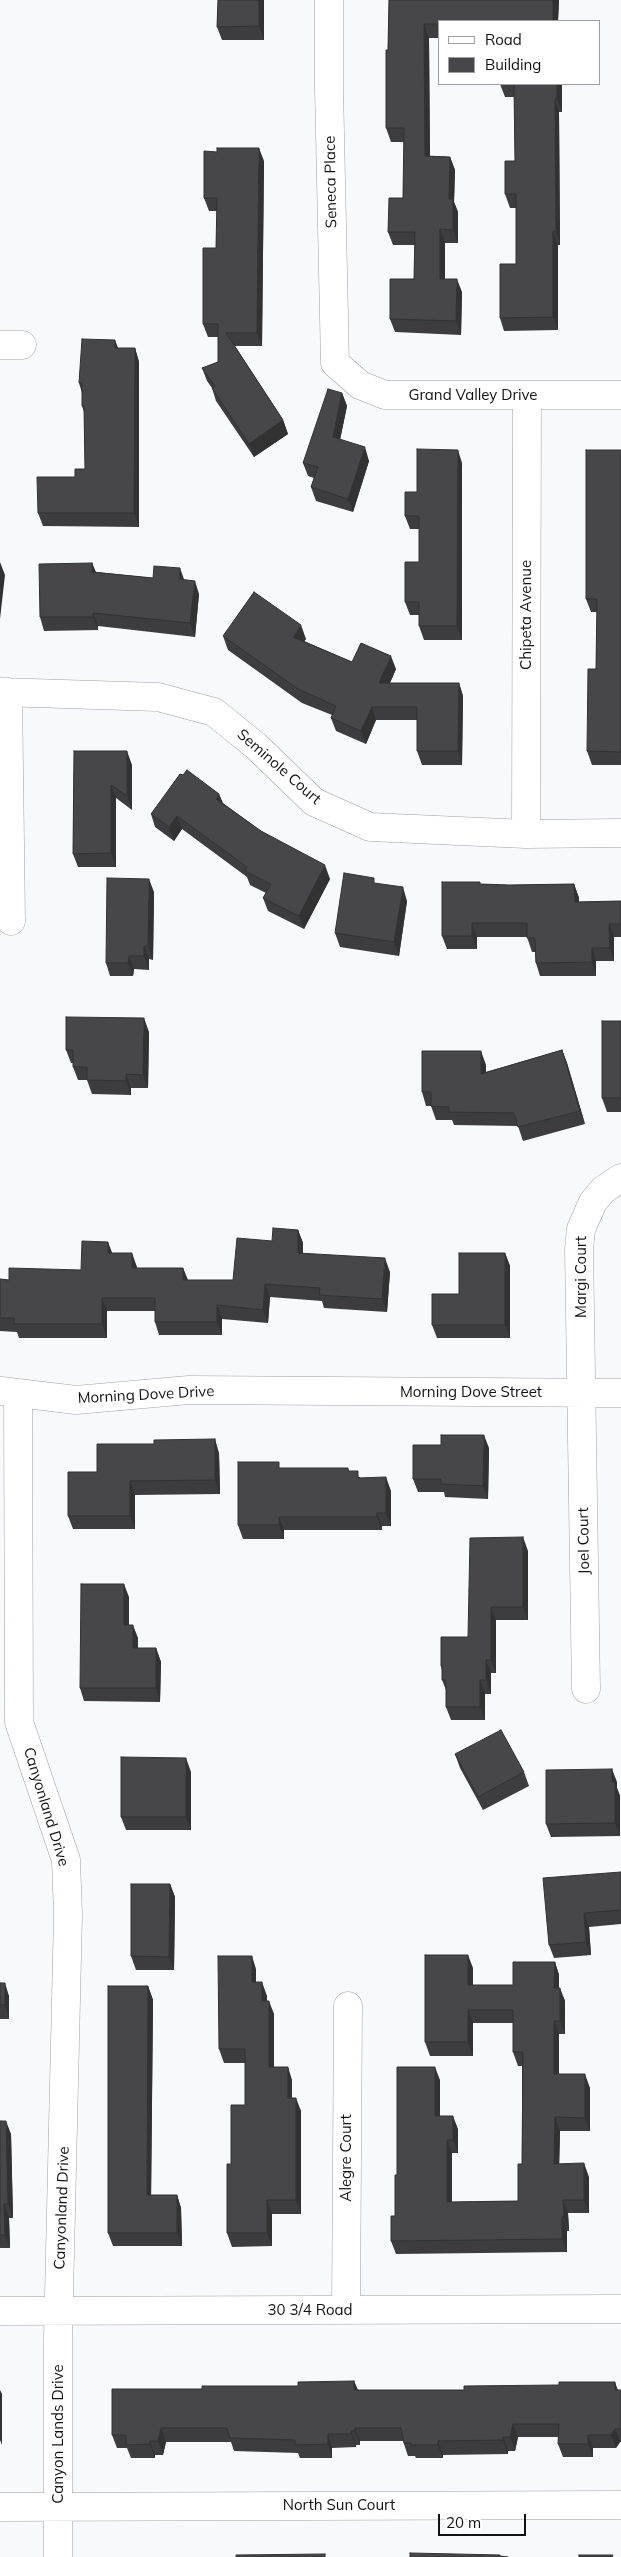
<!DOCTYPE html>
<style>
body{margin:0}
#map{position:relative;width:621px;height:2557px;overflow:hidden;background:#f8f9fb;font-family:Mulish,sans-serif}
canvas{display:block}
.legend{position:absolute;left:438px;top:20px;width:162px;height:65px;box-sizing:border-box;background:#fff;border:1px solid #a0a0a1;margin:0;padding:6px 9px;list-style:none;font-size:15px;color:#121213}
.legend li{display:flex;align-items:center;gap:10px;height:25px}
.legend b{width:25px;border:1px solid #a0a0a1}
.scale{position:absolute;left:438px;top:2514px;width:88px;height:22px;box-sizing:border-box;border:2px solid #121213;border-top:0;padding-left:6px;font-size:15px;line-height:18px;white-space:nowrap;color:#121213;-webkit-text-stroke:4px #fff;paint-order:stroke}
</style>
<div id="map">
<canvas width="621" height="2557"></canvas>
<ul class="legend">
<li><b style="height:6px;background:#fff"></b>Road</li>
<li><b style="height:14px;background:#474749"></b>Building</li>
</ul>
<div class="scale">20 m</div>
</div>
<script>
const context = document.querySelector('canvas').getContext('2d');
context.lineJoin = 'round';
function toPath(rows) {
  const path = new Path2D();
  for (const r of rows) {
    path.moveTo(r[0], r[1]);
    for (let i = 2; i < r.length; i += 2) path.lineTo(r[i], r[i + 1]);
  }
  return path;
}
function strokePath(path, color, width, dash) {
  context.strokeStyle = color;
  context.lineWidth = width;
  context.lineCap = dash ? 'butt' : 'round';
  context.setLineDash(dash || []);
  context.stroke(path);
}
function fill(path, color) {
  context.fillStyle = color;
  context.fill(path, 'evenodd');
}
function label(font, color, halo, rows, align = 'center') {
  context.font = font + ' Mulish,sans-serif';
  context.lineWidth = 5;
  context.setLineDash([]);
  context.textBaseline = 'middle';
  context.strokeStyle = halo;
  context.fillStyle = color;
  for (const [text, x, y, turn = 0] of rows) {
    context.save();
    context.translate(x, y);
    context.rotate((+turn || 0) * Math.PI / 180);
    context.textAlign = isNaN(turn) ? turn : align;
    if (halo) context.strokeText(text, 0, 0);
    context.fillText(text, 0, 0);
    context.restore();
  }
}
const street = toPath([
 [329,0,329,88,335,363,360,385,385,395,621,395],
 [0,345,22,345],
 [0,692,158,697,214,712,256,746,314,802,370,827,526,834,621,833],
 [8,692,11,921],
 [526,834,527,395],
 [1,1391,76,1400,189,1390,621,1393],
 [18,1394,19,1722,66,1860,68,1915,58,2337,58,2557],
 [586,1689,579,1249,581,1229,593,1202,603,1190,621,1178],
 [346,2310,348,2006],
 [0,2311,621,2309],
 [0,2507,621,2505]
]);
const wall = toPath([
 [218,0,264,0,264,40,222,40,217,27],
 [389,0,559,0,558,21,440,21,440,38,429,38,430,156,450,157,455,170,454,202,458,212,458,243,445,243,445,279,462,292,461,335,395,332,390,319,414,279,415,245,393,245,388,232,403,198,404,142,391,142,386,128],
 [500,84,562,84,562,112,559,112,560,245,558,245,558,330,504,331,500,318,516,264,516,208,510,208,505,194,515,161,514,97,505,97],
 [264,161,262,346,235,346,283,420,288,434,254,457,216,401,212,388,207,381,202,368,218,362,218,337,208,337,203,324,216,248,217,211,209,211,204,198],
 [118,348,135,348,139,362,139,527,43,526,38,513,75,477,85,469,84,412,82,406,82,393,79,383],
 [342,393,347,406,340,439,369,461,353,512,316,501,311,487,314,478,308,476,303,463],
 [621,450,621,765,592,765,587,751,596,669,597,612,591,612,586,599],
 [462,463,462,640,424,640,419,626,419,615,410,615,405,602,419,562,419,529,410,529,405,516,417,492],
 [92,563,96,572,153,578,185,580,199,594,195,637,98,626,98,630,44,631,40,617],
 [223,636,306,639,304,641,352,662,396,669,390,683,459,683,463,696,462,765,422,765,417,751,417,720,376,720,366,744,336,731,331,718,332,715,302,703,228,650],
 [74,751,132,765,132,810,116,798,116,867,78,867,73,854],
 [183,775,219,794,223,803,261,831,330,879,304,929,268,911,263,898,266,893,250,885,247,877,182,829,174,841,155,827,151,814],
 [481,884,509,885,574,884,579,898,579,902,621,901,621,937,614,937,614,961,596,961,596,976,540,976,536,963,535,952,532,952,527,937,477,937,477,949,447,949,442,936],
 [154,892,153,960,149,959,149,970,134,969,133,976,110,976,106,963],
 [407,901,399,956,340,947,335,933],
 [621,1021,621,1112,607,1112,602,1098],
 [149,1032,148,1088,131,1088,131,1095,92,1094,87,1080,78,1080,73,1067,73,1063,71,1063,66,1050],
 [562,1050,567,1063,585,1124,523,1141,518,1126,454,1125,452,1120,436,1120,431,1106,426,1106,422,1092,486,1065,486,1072],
 [298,1230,303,1243,303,1253,390,1272,387,1312,324,1308,322,1301,270,1297,268,1323,222,1319,222,1335,159,1335,155,1322,155,1311,107,1311,107,1338,19,1338,17,1332,0,1331,0,1279,9,1280,81,1270,112,1253,137,1267,137,1268,183,1268,188,1280,233,1280,272,1241],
 [505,1253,510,1266,510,1338,437,1338,432,1325,459,1294],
 [489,1448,488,1499,445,1497,444,1492,418,1492,413,1479],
 [219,1453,220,1494,135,1495,135,1529,73,1529,68,1516,97,1472],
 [281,1468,348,1468,349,1471,361,1478,391,1491,391,1526,382,1526,382,1530,284,1530,284,1539,243,1539,238,1525],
 [528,1551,528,1620,496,1620,496,1673,491,1673,491,1694,485,1694,485,1720,451,1720,446,1707,446,1690,442,1680,442,1671,441,1666,468,1637],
 [129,1597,129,1625,138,1638,138,1648,156,1648,161,1662,160,1702,84,1701,80,1688],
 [455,1754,524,1772,529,1786,483,1810,460,1768],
 [191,1772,191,1830,126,1830,121,1817],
 [617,1782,617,1788,620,1796,620,1836,551,1837,546,1824],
 [621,1872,621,1924,589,1927,591,1955,554,1958,549,1945],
 [170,1884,175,1897,174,1970,136,1970,131,1956],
 [555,1962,559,1975,559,1988,565,2001,565,2034,559,2034,559,2074,590,2088,590,2131,560,2131,559,2164,589,2177,589,2213,568,2213,569,2231,567,2231,567,2252,396,2254,391,2241,395,2216,397,2175,440,2080,440,2116,458,2129,458,2153,452,2153,452,2202,518,2201,522,2164,522,2066,518,2066,513,2052,513,2023,473,2023,473,2056,430,2056,425,2042,473,1968,473,1985,513,1985],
 [256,1969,256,1982,267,1996,267,2001,274,2014,274,2067,292,2080,292,2098,301,2111,301,2214,272,2214,272,2246,232,2247,227,2233,231,2164,245,2105,245,2063,224,2063,219,2049],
 [0,1983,9,1996,9,2019,0,2019],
 [148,1986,153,2000,151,2195,177,2195,181,2208,182,2246,113,2246,108,2233],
 [0,2121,11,2134,13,2218,9,2218,10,2248,0,2248],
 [354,2381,358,2390,621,2390,621,2442,620,2442,616,2448,593,2448,593,2457,563,2457,558,2444,558,2437,518,2437,515,2451,508,2451,508,2454,443,2455,443,2458,416,2458,415,2456,408,2456,403,2441,360,2441,360,2445,356,2445,356,2447,332,2448,332,2458,300,2458,298,2453,234,2451,231,2442,166,2442,163,2455,155,2455,155,2458,131,2458,127,2448,117,2448,112,2435,202,2389,298,2386]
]);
const shadedWall = toPath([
 [259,0,264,0,264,40,259,26],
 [553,0,559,0,558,21,553,21],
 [424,24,429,38,430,170,425,156],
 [557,84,562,84,562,112,557,99],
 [555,99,559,112,560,245,556,231],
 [259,148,264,161,262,346,257,333],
 [450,157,455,170,454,202,458,212,458,243,453,230,449,199],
 [440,229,445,243,445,292,440,279],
 [553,231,558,245,558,330,553,317],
 [457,279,462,292,461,335,456,321],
 [115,340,120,353,115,348],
 [135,348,139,362,139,527,134,513],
 [342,393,347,406,338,450,333,437],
 [283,420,288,434,254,457,249,444],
 [365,447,369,461,353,512,348,499],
 [458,450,462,463,462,640,457,626],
 [0,562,5,575,0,619],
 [92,563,97,576,92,572],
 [180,568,185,582,179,579],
 [195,581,199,594,195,637,190,623],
 [93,613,98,626,98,630,93,617],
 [301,625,306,639,298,650,293,637],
 [391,656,396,669,384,696,379,683],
 [459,683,463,696,462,765,458,751],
 [372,707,376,720,366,744,361,731],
 [127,751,132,765,132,810,127,796],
 [111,785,116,798,116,867,111,853],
 [219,794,224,807,216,799],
 [177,816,182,829,174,841,169,827],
 [325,865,330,879,304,929,299,916],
 [149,879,154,892,153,960,148,946],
 [574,884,579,898,579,915,575,902],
 [403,887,407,901,399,956,394,942],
 [472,923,477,937,477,949,472,936],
 [609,924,614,937,614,961,610,948],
 [144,946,149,959,149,970,144,956],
 [592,948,596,961,596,976,592,962],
 [129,956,134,969,133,976,128,963],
 [144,1018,149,1032,148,1088,143,1075],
 [562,1050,567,1063,585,1124,580,1111],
 [481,1051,486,1065,486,1087,481,1074],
 [126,1074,131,1088,131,1095,126,1081],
 [298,1230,303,1243,303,1266,298,1253],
 [108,1242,113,1255,108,1253],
 [132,1253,137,1267,137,1281,132,1268],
 [505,1253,510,1266,510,1338,505,1325],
 [385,1258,390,1272,387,1312,382,1299],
 [183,1268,188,1281,183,1280],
 [265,1284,270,1297,268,1323,263,1310],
 [102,1298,107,1311,107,1338,102,1324],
 [217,1305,222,1319,222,1335,217,1322],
 [484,1435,489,1448,488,1499,483,1486],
 [215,1439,219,1453,220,1494,215,1480],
 [386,1477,391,1491,391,1526,386,1513],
 [130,1481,135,1495,135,1529,130,1516],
 [377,1513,382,1526,382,1530,377,1517],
 [279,1517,284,1530,284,1539,279,1525],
 [523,1537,528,1551,528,1620,523,1607],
 [124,1584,129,1597,129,1638,124,1625],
 [491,1607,496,1620,496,1673,491,1660],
 [133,1625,138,1638,138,1661,133,1648],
 [156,1648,161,1662,160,1702,156,1688],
 [486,1660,491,1673,491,1694,486,1680],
 [480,1680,485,1694,485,1720,480,1707],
 [186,1758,191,1772,191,1830,186,1817],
 [612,1769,617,1782,617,1788,620,1796,620,1836,615,1823,612,1782],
 [170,1884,175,1897,174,1970,169,1957],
 [584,1913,589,1927,591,1955,586,1942],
 [468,1955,473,1968,473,1998,468,1985],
 [252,1956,256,1969,256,1996,252,1982],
 [555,1962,559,1975,559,2001,554,1988],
 [262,1982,267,1996,267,2014,262,2001],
 [5,1983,9,1996,9,2019,5,2005],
 [148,1986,153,2000,151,2208,147,2195],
 [560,1988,565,2001,565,2034,560,2021],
 [269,2001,274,2014,274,2080,269,2067],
 [468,2010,473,2023,473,2056,468,2042],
 [554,2021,559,2034,559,2087,554,2074],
 [288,2067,292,2080,292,2111,288,2098],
 [435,2067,440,2080,440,2129,435,2116],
 [585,2074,590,2088,590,2131,585,2118],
 [296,2098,301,2111,301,2214,296,2200],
 [453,2116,458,2129,458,2153,453,2140],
 [555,2117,560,2131,559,2177,554,2164],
 [6,2121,11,2134,13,2218,8,2204],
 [447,2140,452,2153,452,2215,447,2202],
 [584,2163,589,2177,589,2213,584,2200],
 [177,2195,181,2208,182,2246,177,2233],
 [267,2200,272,2214,272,2246,267,2233],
 [563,2200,568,2213,569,2231,564,2217],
 [4,2204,9,2218,10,2248,5,2235],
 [562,2217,567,2231,567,2252,562,2239],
 [354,2381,359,2394,354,2390],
 [615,2382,620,2396,615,2390],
 [0,2390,2,2394,2,2445,0,2440],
 [513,2424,518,2437,515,2451,510,2437],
 [161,2428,166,2442,163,2455,158,2441],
 [355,2428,360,2441,360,2445,355,2431],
 [615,2429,620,2442,616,2448,611,2435],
 [351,2431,356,2445,356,2447,351,2434],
 [328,2434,332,2448,332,2458,328,2444],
 [588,2435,593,2448,593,2457,588,2444],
 [503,2437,508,2451,508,2454,503,2440],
 [150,2441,155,2455,155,2458,150,2444],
 [438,2441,443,2455,443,2458,438,2445]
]);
const building = toPath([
 [218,0,259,0,259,26,217,27,218,0],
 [389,0,553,0,553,21,440,21,440,24,424,24,425,156,450,157,449,199,453,199,453,230,440,229,440,279,457,279,456,321,390,319,390,279,414,279,415,232,388,232,389,198,403,198,404,128,386,128,386,50,388,50,389,0],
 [514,84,557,84,557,99,555,99,556,231,553,231,553,317,500,318,500,264,516,264,516,194,505,194,505,161,515,161,514,84],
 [217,148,259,148,257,333,226,333,283,420,249,444,212,388,215,386,202,368,218,362,218,324,203,324,203,248,216,248,217,198,204,198,204,151,217,152,217,148],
 [82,339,115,340,115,348,135,348,134,513,38,513,37,477,75,477,75,469,85,469,84,406,82,406,82,383,79,383,82,339],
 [328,389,342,393,333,437,365,447,348,499,311,487,318,467,303,463,328,389],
 [417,449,458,450,457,626,419,626,419,602,405,602,405,562,419,562,419,516,405,516,405,492,417,492,417,449],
 [586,450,621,450,621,752,587,751,588,669,596,669,597,599,586,599,586,450],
 [92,563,92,572,153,578,154,566,180,568,179,579,195,581,190,623,93,613,93,617,40,617,39,564,92,563],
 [254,592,301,625,293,637,352,662,361,643,391,656,379,683,459,683,458,751,417,751,417,707,372,707,361,731,331,718,336,706,298,689,223,636,254,592],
 [74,751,127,751,127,796,111,785,111,853,73,854,74,751],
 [187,770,219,794,216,799,261,831,325,865,299,916,263,898,271,884,245,871,247,867,177,816,169,827,151,814,180,774,183,775,187,770],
 [344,873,374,878,374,883,403,887,394,942,335,933,344,873],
 [107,878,149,879,148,946,144,946,144,956,129,956,128,963,106,963,107,878],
 [442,882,480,882,480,884,509,885,574,884,575,902,621,901,621,924,609,924,610,948,592,948,592,962,536,963,535,938,527,938,527,923,472,923,472,936,442,936,442,882],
 [66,1017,144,1018,143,1075,126,1074,126,1081,87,1080,87,1067,73,1067,73,1050,66,1050,66,1017],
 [602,1021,621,1021,621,1098,602,1098,602,1021],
 [562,1050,580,1111,518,1127,514,1113,449,1112,449,1107,431,1106,431,1092,422,1092,422,1051,481,1051,481,1074,562,1050],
 [273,1228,298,1230,298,1253,385,1258,382,1299,319,1295,320,1288,265,1284,263,1310,217,1305,217,1322,155,1322,155,1298,102,1298,102,1324,14,1324,14,1318,0,1318,0,1279,9,1280,9,1268,81,1270,82,1241,108,1242,108,1253,132,1253,132,1268,183,1268,183,1280,233,1280,237,1238,272,1241,273,1228],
 [459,1253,505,1253,505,1325,432,1325,432,1294,459,1294,459,1253],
 [441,1435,484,1435,483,1486,441,1484,441,1479,413,1479,413,1445,441,1445,441,1435],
 [215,1439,215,1480,130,1481,130,1516,68,1516,68,1472,97,1472,97,1444,154,1444,154,1440,215,1439],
 [238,1462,279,1462,279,1468,348,1468,348,1471,358,1471,358,1478,386,1477,386,1513,377,1513,377,1517,279,1517,279,1525,238,1525,238,1462],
 [523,1537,523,1607,491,1607,491,1660,486,1660,486,1680,480,1680,480,1707,446,1707,446,1680,442,1680,442,1666,441,1666,441,1637,468,1637,470,1538,523,1537],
 [81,1584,124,1584,124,1625,133,1625,133,1648,156,1648,156,1688,80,1688,81,1584],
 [501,1730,524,1772,478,1797,455,1754,501,1730],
 [121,1757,186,1758,186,1817,121,1817,121,1757],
 [612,1769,612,1782,615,1782,615,1823,546,1824,546,1770,612,1769],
 [621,1872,621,1910,584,1913,586,1942,549,1945,543,1878,621,1872],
 [131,1884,170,1884,169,1957,131,1956,131,1884],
 [425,1955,468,1955,468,1985,513,1985,513,1962,555,1962,554,1988,560,1988,560,2021,554,2021,554,2074,585,2074,585,2118,555,2117,554,2164,584,2163,584,2200,563,2200,564,2217,562,2217,562,2239,391,2241,391,2216,395,2216,395,2175,397,2175,397,2067,435,2067,435,2116,453,2116,453,2140,447,2140,447,2202,518,2201,518,2164,522,2164,523,2052,513,2052,513,2010,468,2010,468,2042,425,2042,425,1955],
 [218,1956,252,1956,252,1982,262,1982,262,2001,269,2001,269,2067,288,2067,288,2098,296,2098,296,2200,267,2200,267,2233,227,2233,227,2164,231,2164,231,2105,245,2105,245,2049,219,2049,218,1956],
 [0,1983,5,1983,5,2005,0,2005,0,1983],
 [108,1986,148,1986,147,2195,177,2195,177,2233,108,2233,108,1986],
 [0,2121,6,2121,8,2204,4,2204,5,2235,0,2235,0,2121],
 [354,2381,354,2390,464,2390,464,2386,559,2385,559,2382,615,2382,615,2390,621,2390,621,2429,615,2429,611,2435,588,2435,588,2444,558,2444,559,2424,513,2424,510,2437,503,2437,503,2440,438,2441,438,2445,411,2445,411,2443,404,2443,401,2428,355,2428,355,2431,351,2431,351,2434,328,2434,328,2444,295,2445,295,2440,230,2438,227,2428,161,2428,158,2441,150,2441,150,2444,126,2445,126,2435,112,2435,112,2389,202,2389,202,2386,298,2386,298,2382,354,2381],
 [410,2553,500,2555,500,2556,508,2557,410,2557,410,2553],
 [325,2554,325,2557,236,2557,236,2555,325,2554],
 [579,2555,613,2555,612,2557,579,2557,579,2555]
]);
const streetNames = [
 ["Seneca Place",331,182,-91],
 ["Grand Valley Drive",473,395],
 ["Chipeta Avenue",526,615,-90],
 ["Seminole Court",279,767,41],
 ["Margi Court",581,1277,-90],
 ["Morning Dove Street",471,1392],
 ["Morning Dove Drive",146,1395,-3],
 ["Joel Court",584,1541,-91],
 ["Canyonland Drive",46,1807,73],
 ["Alegre Court",346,2158,-90],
 ["Canyonland Drive",62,2208,-88],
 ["30 3/4 Road",310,2310],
 ["Canyon Lands Drive",58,2434,-90],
 ["North Sun Court",339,2505]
];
strokePath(street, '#a1a1a4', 29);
strokePath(street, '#fff', 28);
fill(wall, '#3d3d3f');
fill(shadedWall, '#323233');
fill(building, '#474749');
strokePath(building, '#323233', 1);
label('15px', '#121213', '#fff', streetNames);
</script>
